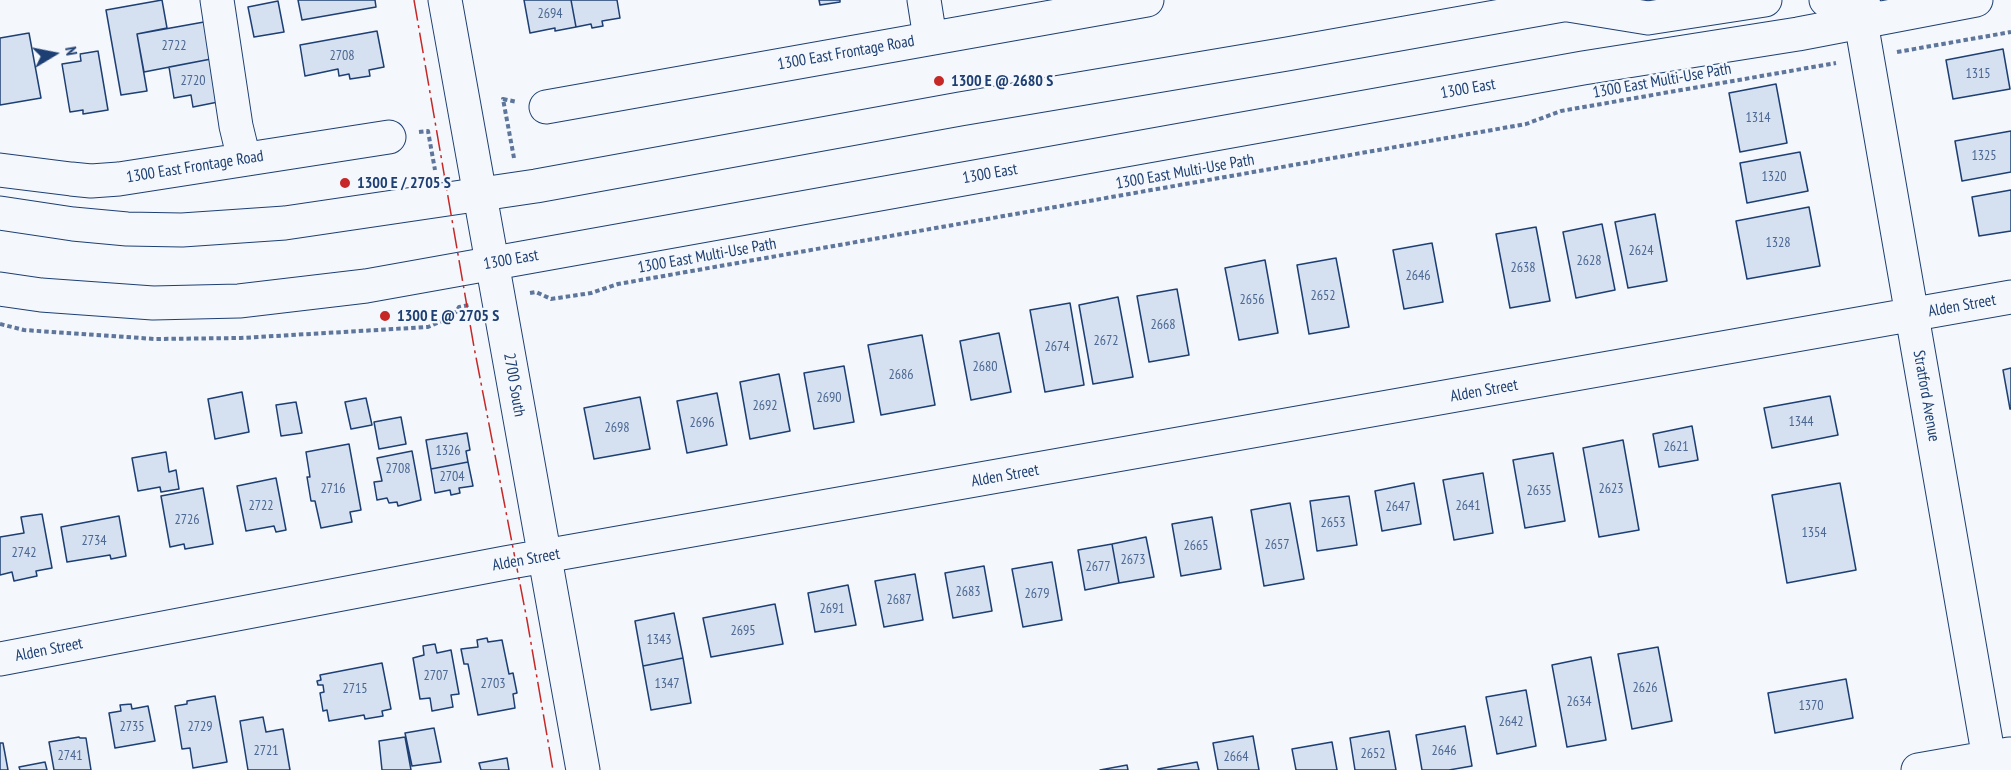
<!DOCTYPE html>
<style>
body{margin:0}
#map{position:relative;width:2011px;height:770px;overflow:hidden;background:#f4f7fb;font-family:"PT Sans Narrow",sans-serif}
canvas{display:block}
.north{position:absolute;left:24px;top:24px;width:60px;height:60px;-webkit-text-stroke:4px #f4f7fb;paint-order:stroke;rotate:80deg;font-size:16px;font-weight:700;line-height:24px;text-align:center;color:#1d3f73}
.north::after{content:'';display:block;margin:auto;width:21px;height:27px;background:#1d3f73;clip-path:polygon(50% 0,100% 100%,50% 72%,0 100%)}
</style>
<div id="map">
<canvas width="2011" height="770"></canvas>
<div class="north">N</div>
</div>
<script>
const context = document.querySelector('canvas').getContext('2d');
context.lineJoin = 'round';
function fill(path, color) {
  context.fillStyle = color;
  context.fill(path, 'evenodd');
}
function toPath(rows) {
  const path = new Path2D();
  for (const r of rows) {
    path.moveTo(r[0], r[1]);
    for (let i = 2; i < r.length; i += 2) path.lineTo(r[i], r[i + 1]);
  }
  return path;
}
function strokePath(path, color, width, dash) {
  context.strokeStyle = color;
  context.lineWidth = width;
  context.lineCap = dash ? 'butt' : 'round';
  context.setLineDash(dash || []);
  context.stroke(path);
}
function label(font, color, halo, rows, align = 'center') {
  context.font = font + ' "PT Sans Narrow",sans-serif';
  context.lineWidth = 4.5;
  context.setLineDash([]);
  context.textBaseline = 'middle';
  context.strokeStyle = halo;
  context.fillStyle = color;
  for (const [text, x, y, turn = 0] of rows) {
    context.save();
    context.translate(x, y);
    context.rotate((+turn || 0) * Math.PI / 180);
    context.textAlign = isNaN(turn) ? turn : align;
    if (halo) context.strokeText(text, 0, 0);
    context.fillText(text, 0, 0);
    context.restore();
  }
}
const building = toPath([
 [162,0,167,28,137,34,147,91,121,95,106,10,162,0],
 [298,0,375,0,376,7,302,20,298,0],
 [524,0,571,0,576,27,555,31,555,28,530,33,524,0],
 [571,0,617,0,620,18,602,21,603,26,592,28,591,24,576,27,571,0],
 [819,0,840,0,840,2,820,5,819,0],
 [278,1,284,32,254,37,248,7,278,1],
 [204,22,211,59,144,72,137,34,204,22],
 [377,31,384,67,369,70,370,76,350,79,349,74,339,76,338,69,305,76,300,45,377,31],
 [29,33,41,98,0,105,0,38,29,33],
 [2003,49,2010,89,1953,99,1946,60,2003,49],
 [98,51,108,110,83,114,83,110,70,112,62,64,81,61,80,54,98,51],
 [211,59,218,102,193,107,191,95,174,98,169,67,211,59],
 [1776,84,1787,143,1740,152,1729,93,1776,84],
 [2011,131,2011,172,1962,181,1955,141,2011,131],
 [1800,152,1808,191,1747,203,1740,163,1800,152],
 [2011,190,2011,231,1979,236,1972,197,2011,190],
 [1809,207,1820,266,1747,279,1736,221,1809,207],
 [1655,214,1667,281,1628,288,1615,222,1655,214],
 [1602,224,1615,290,1576,298,1563,232,1602,224],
 [1536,227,1550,301,1510,308,1496,234,1536,227],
 [1432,243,1443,302,1404,309,1393,250,1432,243],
 [1336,258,1349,327,1309,334,1297,265,1336,258],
 [1265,260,1278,333,1239,340,1225,268,1265,260],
 [1177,289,1189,355,1149,362,1137,296,1177,289],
 [1118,297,1133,377,1093,384,1079,305,1118,297],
 [1070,303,1084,385,1045,392,1030,310,1070,303],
 [999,333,1011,392,971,400,960,341,999,333],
 [922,335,935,405,881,415,868,345,922,335],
 [844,366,854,422,814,429,804,373,844,366],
 [2011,368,2011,409,2010,409,2003,370,2011,368],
 [779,374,790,431,750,439,740,382,779,374],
 [242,392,249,432,215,439,208,399,242,392],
 [717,393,727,445,687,453,677,401,717,393],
 [1830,396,1838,435,1772,448,1764,408,1830,396],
 [640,397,650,449,594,459,584,408,640,397],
 [366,398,372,425,351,429,345,402,366,398],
 [296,402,302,433,281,436,276,405,296,402],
 [401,417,406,444,379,449,374,422,401,417],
 [1692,426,1698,460,1659,467,1653,434,1692,426],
 [467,433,470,450,466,451,468,462,431,469,426,440,467,433],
 [1623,440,1639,530,1599,537,1583,448,1623,440],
 [349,444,361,510,350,512,352,522,321,528,315,501,311,501,307,477,310,477,306,452,349,444],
 [412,451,421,500,398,506,397,502,389,503,387,498,377,500,374,482,382,481,377,458,412,451],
 [166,452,169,472,176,470,179,489,161,492,160,487,138,491,132,458,166,452],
 [1553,453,1565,521,1525,528,1513,460,1553,453],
 [468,462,473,486,459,488,460,493,451,495,450,490,435,493,431,469,468,462],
 [1483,473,1493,533,1454,540,1443,480,1483,473],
 [276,478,286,530,276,532,274,526,246,531,237,486,276,478],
 [1414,483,1421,524,1382,531,1375,491,1414,483],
 [1840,483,1856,570,1787,583,1772,495,1840,483],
 [203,488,213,544,185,549,184,544,170,547,161,496,203,488],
 [1349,496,1357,545,1317,551,1310,501,1349,496],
 [1290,503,1304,579,1264,586,1251,510,1290,503],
 [42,514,52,568,36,571,37,576,14,581,12,572,0,575,0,537,24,533,21,517,42,514],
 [119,516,126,556,111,559,110,555,67,562,61,527,119,516],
 [1212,517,1221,569,1181,576,1172,524,1212,517],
 [1146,537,1154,577,1119,583,1112,544,1146,537],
 [1112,544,1119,583,1085,590,1078,550,1112,544],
 [1052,562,1062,620,1023,627,1012,569,1052,562],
 [984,566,992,611,953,618,945,573,984,566],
 [915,574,923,620,884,627,875,581,915,574],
 [848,585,856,625,815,632,808,593,848,585],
 [775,604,783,644,711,657,703,618,775,604],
 [674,613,683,658,643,666,635,621,674,613],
 [487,638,488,642,502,640,509,674,513,673,517,693,513,694,515,708,478,715,468,664,464,664,461,649,478,647,477,640,487,638],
 [435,644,437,653,451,650,459,694,451,695,453,707,432,711,430,698,420,699,413,658,424,655,423,646,435,644],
 [1658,647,1672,721,1632,729,1618,654,1658,647],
 [1591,657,1606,740,1567,747,1552,665,1591,657],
 [683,658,691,703,651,710,643,666,683,658],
 [382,663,391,709,382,711,383,716,365,719,364,715,329,721,327,710,323,711,320,693,324,692,323,685,318,685,317,681,321,680,320,675,382,663],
 [1846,679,1853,718,1775,733,1768,693,1846,679],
 [1526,690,1536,746,1497,754,1486,697,1526,690],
 [215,696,227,762,193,768,190,748,182,749,175,706,187,704,187,701,215,696],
 [131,704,132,709,148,706,155,741,115,748,109,713,121,711,120,705,131,704],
 [263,717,266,732,283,729,290,770,248,770,240,721,263,717],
 [1465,726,1472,766,1449,770,1422,770,1416,735,1465,726],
 [434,728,441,762,412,766,405,733,434,728],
 [1389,731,1396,770,1355,770,1350,738,1389,731],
 [1253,736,1259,770,1218,770,1213,743,1253,736],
 [79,737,80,738,86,738,91,770,54,770,49,742,79,737],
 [405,737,411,770,382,770,379,741,405,737],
 [1332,742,1337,770,1296,770,1292,749,1332,742],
 [0,743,3,743,8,770,0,770,0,743],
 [507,758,509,770,481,770,479,763,507,758],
 [45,762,47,770,20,770,19,767,45,762],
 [1197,762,1199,770,1158,770,1158,769,1197,762],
 [1127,765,1128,770,1100,770,1127,765]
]);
const path = toPath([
 [1897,52,2011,32],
 [419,132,428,131,435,170],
 [514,158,503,99,517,102],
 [530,293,536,292,551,299,591,293,618,284,1526,124,1561,111,1836,63],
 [0,324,24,330,155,339,241,338,428,327,442,321,450,314,456,312,459,307,469,305]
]);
const minor = toPath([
 [217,0,236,126,244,159],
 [445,0,583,770],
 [924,0,930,38],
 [1861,22,1991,770],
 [546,107,1147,0],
 [0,170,71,179,91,181,119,179,389,137],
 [0,659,505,563,2011,297],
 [1918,770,2009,754]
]);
const major = toPath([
 [1826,0,1861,22,1868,12],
 [1568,5,1648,18,1765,0],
 [0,213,73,224,127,229,182,230,285,223,536,186,960,109,1287,54,1591,0],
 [0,289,41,295,153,303,239,301,366,286,1583,68,1798,34,1976,0]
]);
const power = toPath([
 [414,0,474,347,527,620,553,770]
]);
const markers = [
 [939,81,6,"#c62828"],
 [345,183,6,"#c62828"],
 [385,316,6,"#c62828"]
];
const numberNames = [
 ["2694",550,14],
 ["2722",174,46],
 ["2708",342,56],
 ["1315",1978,74],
 ["2720",193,81],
 ["1314",1758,118],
 ["1325",1984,156],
 ["1320",1774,177],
 ["1328",1778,243],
 ["2624",1641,251],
 ["2628",1589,261],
 ["2638",1523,268],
 ["2646",1418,276],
 ["2652",1323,296],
 ["2656",1252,300],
 ["2668",1163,325],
 ["2672",1106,341],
 ["2674",1057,347],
 ["2680",985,367],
 ["2686",901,375],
 ["2690",829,398],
 ["2692",765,406],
 ["1344",1801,422],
 ["2696",702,423],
 ["2698",617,428],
 ["2621",1676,447],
 ["1326",448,451],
 ["2708",398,469],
 ["2704",452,477],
 ["2716",333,489],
 ["2623",1611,489],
 ["2635",1539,491],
 ["2722",261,506],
 ["2641",1468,506],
 ["2647",1398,507],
 ["2726",187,520],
 ["2653",1333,523],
 ["1354",1814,533],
 ["2734",94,541],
 ["2657",1277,545],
 ["2665",1196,546],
 ["2742",24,553],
 ["2673",1133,560],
 ["2677",1098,567],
 ["2683",968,592],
 ["2679",1037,594],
 ["2687",899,600],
 ["2691",832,609],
 ["2695",743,631],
 ["1343",659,640],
 ["2707",436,676],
 ["2703",493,684],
 ["1347",667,684],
 ["2626",1645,688],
 ["2715",355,689],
 ["2634",1579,702],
 ["1370",1811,706],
 ["2642",1511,722],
 ["2735",132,727],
 ["2729",200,727],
 ["2721",266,751],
 ["2646",1444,751],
 ["2652",1373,754],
 ["2741",70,756],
 ["2664",1236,757]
];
const streetNames = [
 ["1300 East Frontage Road",846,53,-10],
 ["1300 East Multi-Use Path",1662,81,-10],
 ["1300 East",1468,89,-10],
 ["1300 East Frontage Road",195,167,-9],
 ["1300 East Multi-Use Path",1185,172,-10],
 ["1300 East",990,174,-10],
 ["1300 East Multi-Use Path",707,256,-10],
 ["1300 East",511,260,-10],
 ["Alden Street",1962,306,-10],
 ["2700 South",514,385,80],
 ["Alden Street",1484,391,-10],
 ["Stratford Avenue",1926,396,80],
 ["Alden Street",1005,476,-10],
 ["Alden Street",526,560,-10],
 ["Alden Street",49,650,-11]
];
const poiNames = [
 ["1300 E @ 2680 S",951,81],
 ["1300 E / 2705 S",357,183],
 ["1300 E @ 2705 S",397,316]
];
fill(building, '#d5e0f0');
strokePath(building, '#1d3f73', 1.5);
strokePath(minor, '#1d3f73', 35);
strokePath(major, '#1d3f73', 35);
strokePath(path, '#5e769c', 4, [4.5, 3]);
strokePath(minor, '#f4f7fb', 33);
strokePath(major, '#f4f7fb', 33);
strokePath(power, '#c62828', 1.5, [21, 4.5, 3, 4.5]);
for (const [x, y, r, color] of markers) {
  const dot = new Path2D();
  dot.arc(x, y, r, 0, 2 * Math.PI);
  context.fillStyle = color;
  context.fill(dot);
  strokePath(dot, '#f4f7fb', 2);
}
label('14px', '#4b6792', null, numberNames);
label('16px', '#1d3f73', '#f4f7fb', streetNames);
label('bold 16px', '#1d3f73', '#f4f7fb', poiNames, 'left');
</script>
